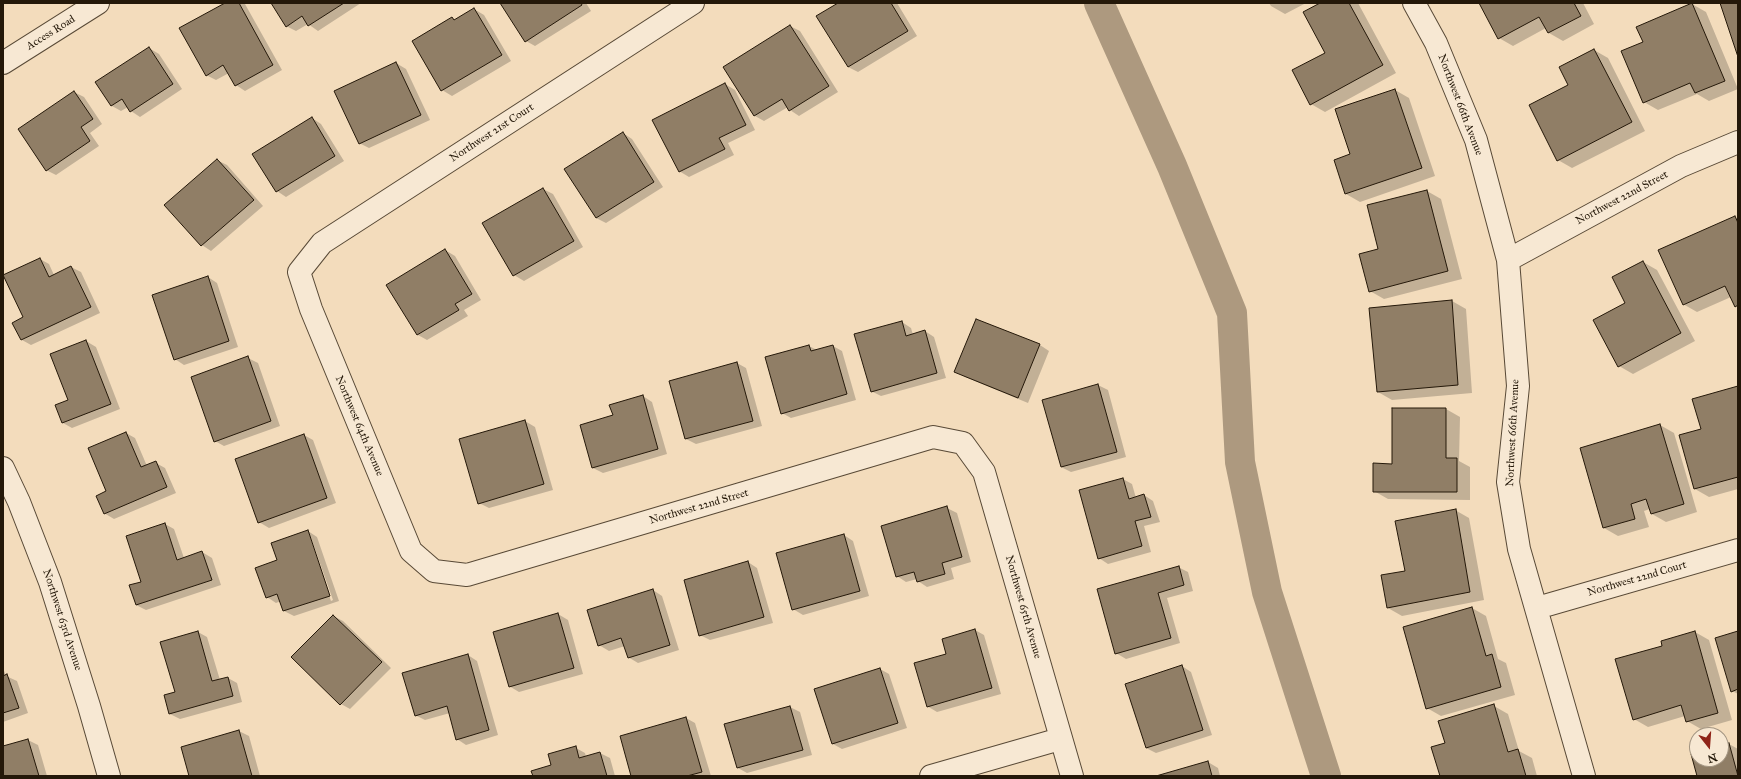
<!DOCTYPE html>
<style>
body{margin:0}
#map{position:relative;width:1741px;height:779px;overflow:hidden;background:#f3dcbc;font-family:"IM FELL Great Primer",serif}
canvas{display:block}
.frame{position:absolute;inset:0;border:4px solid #241809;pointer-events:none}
.north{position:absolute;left:1689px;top:727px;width:40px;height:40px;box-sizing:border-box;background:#f7e8d3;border:1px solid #a39582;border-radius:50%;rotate:163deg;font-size:11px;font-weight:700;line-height:16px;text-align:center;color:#241809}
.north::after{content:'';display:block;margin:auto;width:14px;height:18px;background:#8f2418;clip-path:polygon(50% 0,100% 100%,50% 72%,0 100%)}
</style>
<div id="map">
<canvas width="1741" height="779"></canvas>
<div class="frame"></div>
<div class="north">N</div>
</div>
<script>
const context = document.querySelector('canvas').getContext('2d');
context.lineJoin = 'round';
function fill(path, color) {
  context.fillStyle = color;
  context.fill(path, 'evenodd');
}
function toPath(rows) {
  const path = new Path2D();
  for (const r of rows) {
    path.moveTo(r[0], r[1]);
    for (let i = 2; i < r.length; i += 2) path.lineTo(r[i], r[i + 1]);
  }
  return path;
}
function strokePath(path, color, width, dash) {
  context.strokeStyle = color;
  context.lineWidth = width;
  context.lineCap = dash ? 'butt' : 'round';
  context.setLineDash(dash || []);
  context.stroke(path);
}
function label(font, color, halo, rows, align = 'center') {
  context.font = font + ' "IM FELL Great Primer",serif';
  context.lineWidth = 4;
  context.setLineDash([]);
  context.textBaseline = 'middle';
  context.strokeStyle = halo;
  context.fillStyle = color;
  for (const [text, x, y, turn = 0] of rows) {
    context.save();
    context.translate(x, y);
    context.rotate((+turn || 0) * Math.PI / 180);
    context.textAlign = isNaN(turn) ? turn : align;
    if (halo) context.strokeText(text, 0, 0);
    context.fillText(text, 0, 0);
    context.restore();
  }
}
const shadow = toPath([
 [227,3,245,4,282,70,245,91,236,85,229,73,216,80,206,75],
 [272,3,361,3,318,31,308,24,296,31,286,26],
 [501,3,586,3,591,11,535,46,526,41],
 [840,3,897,3,917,36,858,72,848,67],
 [1269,3,1306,3,1285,14,1271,6],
 [1322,3,1358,3,1396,73,1325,112,1311,104,1326,53],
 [1480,3,1583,3,1594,24,1563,41,1549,33,1546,28,1513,46,1499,38],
 [1692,4,1706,12,1738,89,1709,101,1697,94,1658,110,1644,102,1644,43],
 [474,9,484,15,511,61,452,96,442,90,452,18,456,20],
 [790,26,800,31,838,92,799,116,790,110,788,107,764,121,755,116],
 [149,48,159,54,182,89,140,117,131,111,128,107,121,111,112,106,96,83],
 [1594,50,1608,58,1645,131,1572,168,1558,160],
 [396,63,406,69,430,120,369,148,359,143],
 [725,84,735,90,755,130,728,143,734,155,689,177,679,171],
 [1395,90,1409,98,1435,176,1360,202,1346,194,1352,155],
 [74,92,84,97,102,124,90,133,99,146,56,175,46,170],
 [312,118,321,124,344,161,286,197,277,191,254,154],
 [623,133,632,139,663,187,606,223,596,218],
 [217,160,227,165,263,206,211,251,202,245],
 [543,189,553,194,583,247,524,281,514,275,484,223],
 [1427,191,1441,199,1462,279,1384,299,1370,291,1379,250],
 [1734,217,1738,219,1738,307,1735,306,1731,297,1697,312,1683,304],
 [445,250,455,256,481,300,464,310,468,316,427,340,418,335],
 [40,259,49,264,54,275,71,267,81,272,100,313,31,345,22,340,14,323,24,318],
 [1643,262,1657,270,1695,341,1633,374,1619,366,1626,303],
 [208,277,217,283,238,347,184,365,175,359],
 [1452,301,1466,309,1472,393,1392,400,1378,392],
 [977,320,1040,345,1049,351,1028,403,965,377,956,372],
 [902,322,911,328,913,335,925,331,934,337,946,378,881,396,871,391],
 [86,341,96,347,120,409,72,428,63,423,56,406,69,401],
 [809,346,817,350,833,346,842,351,856,400,791,418,782,413],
 [248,358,258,363,280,426,224,446,215,441],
 [737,363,746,368,762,426,696,444,686,439],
 [1098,385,1108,390,1126,457,1071,472,1061,467],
 [1738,387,1738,489,1709,497,1695,489,1681,436,1702,430],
 [643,396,652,402,667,454,603,473,593,468],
 [1446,409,1460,417,1459,461,1470,467,1470,500,1388,499,1374,491,1393,465],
 [525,421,535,427,553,490,489,508,479,503],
 [1660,425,1674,433,1697,512,1666,522,1652,514,1650,509,1644,511,1649,527,1618,536,1604,528],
 [126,433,135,438,147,466,156,463,165,468,176,493,114,519,104,513,107,492],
 [304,435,313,440,336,503,269,528,259,522],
 [1123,479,1132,484,1136,498,1144,495,1153,501,1160,522,1144,526,1151,552,1108,564,1099,558],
 [947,508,957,513,971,562,951,568,954,579,927,587,918,581,917,579,906,582,897,576],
 [1455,510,1469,518,1484,600,1402,616,1388,608,1406,572],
 [165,524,174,529,184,558,202,552,212,558,221,585,146,610,136,605,142,582],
 [308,531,317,537,339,601,294,616,284,611,281,601,276,603,267,597,279,561],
 [309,538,311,538,333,600,331,601],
 [844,535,853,541,869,596,803,615,793,609],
 [748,562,757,568,773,623,710,640,700,635],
 [1178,567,1188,572,1193,591,1167,598,1180,643,1126,659,1116,653,1098,590],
 [653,590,662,596,679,650,638,663,628,657,625,646,609,651,599,645],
 [1472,608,1486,616,1498,659,1506,663,1515,695,1441,716,1427,708,1404,628],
 [558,614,568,620,583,674,519,692,509,686],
 [333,616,343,621,391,668,350,709,341,704],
 [975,630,984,635,1001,694,937,712,927,706,948,655],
 [198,632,207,637,220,680,228,678,237,683,242,702,180,719,170,714,165,695,176,693],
 [1695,632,1709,640,1732,720,1701,729,1687,721,1685,716,1648,727,1634,719,1663,646],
 [1738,632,1738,694,1732,691],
 [468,655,477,661,498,735,466,745,457,739,450,713,425,720,415,715],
 [1182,666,1191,672,1212,735,1156,753,1146,748],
 [3,668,6,676,17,681,28,713,3,722],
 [880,669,889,674,907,728,842,749,833,744],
 [1494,706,1508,714,1519,751,1532,758,1537,776,1441,776,1446,744],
 [790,707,800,712,812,755,747,773,738,768],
 [686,718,695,723,711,776,632,776],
 [239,731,249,736,260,776,190,776],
 [28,740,38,745,47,776,3,776,3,747],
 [1729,744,1738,749,1738,776,1698,776,1692,754,1697,753,1697,759,1721,759,1721,746],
 [576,748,585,753,586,757,600,753,610,758,615,776,534,776,553,766],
 [1208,762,1218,768,1220,776,1160,776]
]);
const canal = toPath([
 [1099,3,1172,166,1232,313,1240,462,1267,592,1326,776]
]);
const building = toPath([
 [225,3,239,3,273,65,235,86,223,65,206,76,179,28,225,3],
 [271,3,344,3,308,26,302,16,286,27,271,3],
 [500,3,581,3,582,5,525,42,500,3],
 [838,3,891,3,908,31,848,67,816,16,838,3],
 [1320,3,1349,3,1383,65,1310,105,1292,70,1325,53,1303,12,1320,3],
 [1479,3,1574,3,1581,16,1548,33,1539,17,1498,39,1479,3],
 [1692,3,1725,81,1695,93,1690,83,1643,103,1621,51,1643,42,1636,27,1692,3],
 [1720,3,1738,3,1738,57,1720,3],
 [474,8,502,55,441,91,412,41,452,17,454,20,474,8],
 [790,25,829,86,789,111,782,99,754,116,723,67,790,25],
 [149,47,173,84,130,112,122,99,111,106,95,82,149,47],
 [1594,49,1632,122,1557,161,1529,105,1568,85,1559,67,1594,49],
 [396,62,421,115,359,144,334,91,396,62],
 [725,83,746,125,719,138,725,149,679,172,652,120,725,83],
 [1395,89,1422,168,1345,194,1334,160,1350,154,1335,109,1395,89],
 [74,91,93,119,81,127,90,141,46,171,18,129,74,91],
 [312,117,335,156,276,192,252,154,312,117],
 [623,132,654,182,596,218,564,169,623,132],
 [217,159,254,200,201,246,164,205,217,159],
 [543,188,574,241,513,276,482,223,543,188],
 [1427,190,1448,271,1369,292,1359,254,1378,249,1367,205,1427,190],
 [1735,216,1738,223,1738,305,1735,307,1725,286,1683,305,1658,250,1735,216],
 [445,249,472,294,455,304,459,310,417,335,386,285,445,249],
 [40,258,49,277,71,266,91,307,21,340,12,323,23,317,3,275,40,258],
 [1643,261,1681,333,1618,367,1593,320,1625,303,1612,277,1643,261],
 [208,276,229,341,174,360,152,295,208,276],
 [1452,300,1458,385,1377,392,1369,308,1452,300],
 [976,319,1040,344,1018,398,954,372,976,319],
 [902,321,906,336,925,330,937,373,871,392,854,334,902,321],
 [86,340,111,404,62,423,55,405,68,400,50,354,86,340],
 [809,345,811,351,833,345,847,394,781,414,765,357,809,345],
 [248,356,271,421,214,442,191,377,248,356],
 [737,362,753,421,685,439,669,381,737,362],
 [1098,384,1117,452,1061,467,1042,400,1098,384],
 [1738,386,1738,477,1694,489,1679,435,1701,429,1692,399,1738,386],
 [643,395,658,449,592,468,580,425,613,415,609,405,643,395],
 [1392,408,1446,408,1446,458,1457,458,1457,492,1373,492,1373,463,1392,464,1392,408],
 [525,420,544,484,478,504,459,439,525,420],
 [1660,424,1684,504,1651,514,1646,499,1631,504,1635,519,1603,528,1580,448,1660,424],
 [126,432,141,467,156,461,167,487,104,514,96,496,106,491,88,448,126,432],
 [304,434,327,498,258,523,235,459,304,434],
 [1123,478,1129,499,1144,494,1151,517,1135,521,1142,546,1098,559,1079,490,1123,478],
 [947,506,962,557,942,563,945,574,917,582,914,572,896,577,881,526,947,506],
 [1456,509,1470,592,1387,608,1381,575,1405,571,1395,521,1456,509],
 [165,523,177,560,202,551,212,580,136,605,129,585,141,582,126,536,165,523],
 [308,530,330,596,283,611,277,594,266,598,255,568,277,560,271,543,308,530],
 [844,534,860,591,792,610,776,553,844,534],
 [748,561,764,617,699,636,684,580,748,561],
 [1179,566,1184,585,1158,593,1171,638,1115,654,1097,589,1179,566],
 [653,589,670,645,628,658,621,638,598,646,587,610,653,589],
 [1472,607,1486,656,1492,654,1501,687,1426,709,1403,627,1472,607],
 [558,613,574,668,509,687,493,632,558,613],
 [333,615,382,662,340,705,291,657,333,615],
 [975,629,992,688,927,707,914,663,946,654,942,639,975,629],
 [198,631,212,681,228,677,233,696,169,714,164,695,175,692,160,642,198,631],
 [1695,631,1718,713,1686,722,1681,705,1633,720,1615,659,1662,646,1661,641,1695,631],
 [1738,631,1738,689,1731,692,1715,638,1738,631],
 [468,654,489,730,456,740,447,706,415,716,402,673,468,654],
 [1182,665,1203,730,1146,748,1125,684,1182,665],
 [880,668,898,723,832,744,814,689,880,668],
 [7,674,19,708,3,713,3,676,7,674],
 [1494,704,1508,752,1518,749,1526,776,1440,776,1431,747,1445,743,1438,721,1494,704],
 [790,706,803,750,737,768,724,724,790,706],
 [686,717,702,772,687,776,631,776,620,736,686,717],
 [239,730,252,776,189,776,181,747,239,730],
 [28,739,39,776,3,776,3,746,28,739],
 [1729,743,1738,776,1697,776,1691,754,1697,752,1697,759,1721,759,1721,745,1729,743],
 [576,746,579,758,600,752,607,776,533,776,531,771,551,765,548,754,576,746],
 [1208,761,1212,776,1156,776,1208,761]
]);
const minor = toPath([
 [693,3,322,243,299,272,311,309,411,551,434,571,467,575,933,437,963,443,984,472,1072,776],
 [1414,3,1436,43,1476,140,1508,260,1518,386,1508,482,1519,549,1584,776],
 [3,63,98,3],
 [1508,260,1681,166,1738,142],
 [3,468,19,502,50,582,89,706,109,776],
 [1537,608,1738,550],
 [931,776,1060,739]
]);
const streetNames = [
 ["Access Road",51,33,-32],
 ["Northwest 66th Avenue",1460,105,69],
 ["Northwest 21st Court",492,133,-33],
 ["Northwest 22nd Street",1622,198,-28],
 ["Northwest 64th Avenue",359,426,67],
 ["Northwest 66th Avenue",1513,433,-87],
 ["Northwest 22nd Street",699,507,-16],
 ["Northwest 22nd Court",1637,579,-16],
 ["Northwest 65th Avenue",1023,607,74],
 ["Northwest 63rd Avenue",62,620,72]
];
fill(shadow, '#0003');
strokePath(canal, '#ad997f', 30);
fill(building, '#907e66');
strokePath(building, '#241809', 1);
strokePath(minor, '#584936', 24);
strokePath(minor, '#f7e8d3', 22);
label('11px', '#241809', '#f7e8d3', streetNames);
</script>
